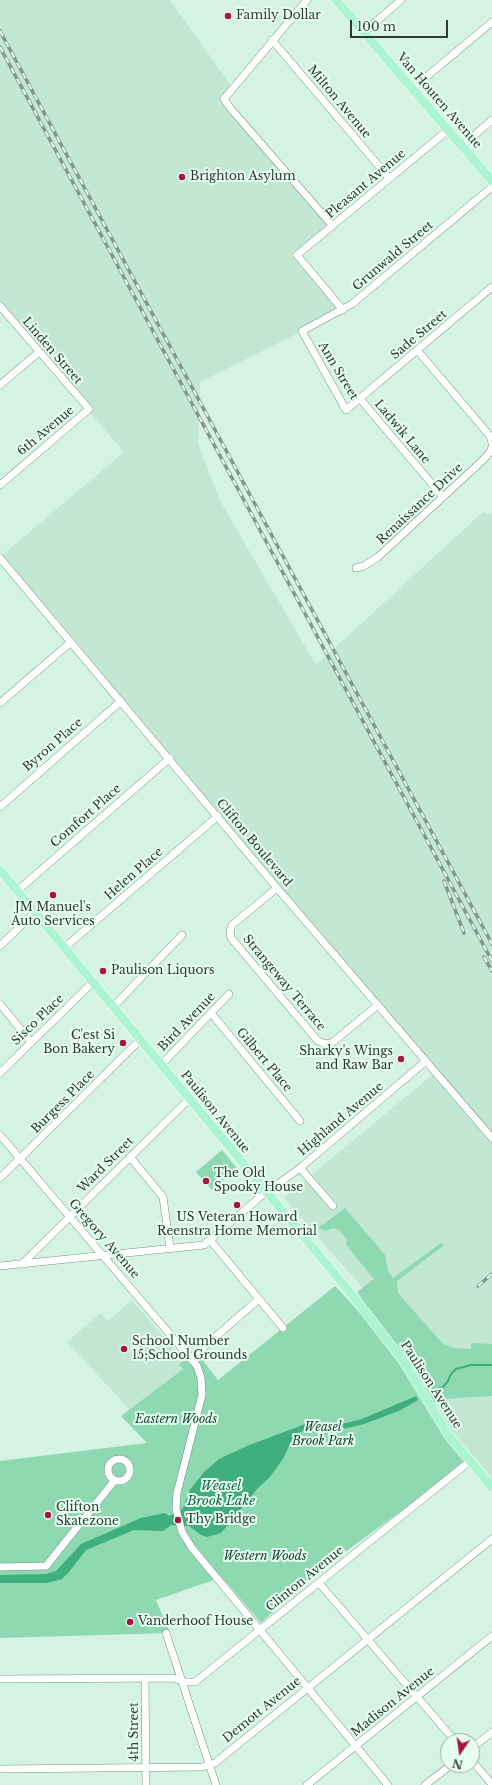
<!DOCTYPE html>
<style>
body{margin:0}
#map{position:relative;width:492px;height:1785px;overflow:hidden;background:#d5f3e2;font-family:"Libre Baskerville",serif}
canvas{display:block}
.north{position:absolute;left:440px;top:1733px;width:40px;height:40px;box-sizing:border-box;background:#e6fef0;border:1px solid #9cafa4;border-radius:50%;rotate:193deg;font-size:11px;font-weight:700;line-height:16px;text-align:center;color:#2e3933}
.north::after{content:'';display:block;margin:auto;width:14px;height:18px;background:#a91343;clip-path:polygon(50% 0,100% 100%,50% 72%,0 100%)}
.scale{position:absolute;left:350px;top:20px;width:98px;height:18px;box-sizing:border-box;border:2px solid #2e3933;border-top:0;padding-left:5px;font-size:12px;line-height:14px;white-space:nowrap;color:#2e3933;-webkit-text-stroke:3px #e6fef0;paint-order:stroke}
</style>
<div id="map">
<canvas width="492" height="1785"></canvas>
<div class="north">N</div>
<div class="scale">100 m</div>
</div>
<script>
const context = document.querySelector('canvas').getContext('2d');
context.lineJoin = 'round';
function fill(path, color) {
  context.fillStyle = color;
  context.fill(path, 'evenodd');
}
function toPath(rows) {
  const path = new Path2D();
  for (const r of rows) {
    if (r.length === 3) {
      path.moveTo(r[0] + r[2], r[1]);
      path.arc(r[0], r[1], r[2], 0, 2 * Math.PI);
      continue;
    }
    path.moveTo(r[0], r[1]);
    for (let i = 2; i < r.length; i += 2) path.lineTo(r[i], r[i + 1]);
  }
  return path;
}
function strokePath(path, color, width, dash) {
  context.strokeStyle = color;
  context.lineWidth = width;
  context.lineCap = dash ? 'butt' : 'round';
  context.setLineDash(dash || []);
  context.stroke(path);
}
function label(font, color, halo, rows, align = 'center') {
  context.font = font + ' "Libre Baskerville",serif';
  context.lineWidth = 4;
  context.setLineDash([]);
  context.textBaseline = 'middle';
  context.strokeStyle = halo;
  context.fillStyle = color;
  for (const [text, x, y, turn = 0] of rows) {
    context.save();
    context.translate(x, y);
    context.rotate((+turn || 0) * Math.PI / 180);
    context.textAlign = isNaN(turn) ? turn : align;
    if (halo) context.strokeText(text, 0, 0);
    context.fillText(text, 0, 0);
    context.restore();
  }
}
const built = toPath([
 [0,0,170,0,232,87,223,97,330,225,297,254,344,310,200,382,198,443,220,501,316,665,483,512,492,514,492,1478,452,1432,435,1402,444,1398,421,1360,363,1288,284,1198,437,1071,0,557,124,452,0,307],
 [132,1300,184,1361,179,1364,183,1369,130,1410,67,1342,101,1313,108,1321]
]);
const green = toPath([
 [222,1150,237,1168,212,1190,196,1172],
 [345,1208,385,1255,388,1271,393,1278,441,1243,443,1246,397,1281,398,1293,443,1344,454,1348,471,1349,471,1343,492,1344,492,1396,444,1399,431,1405,470,1461,338,1557,298,1589,261,1623,219,1574,211,1581,156,1600,170,1633,0,1638,0,1461,147,1443,121,1416,183,1369,179,1364,197,1353,218,1380,335,1286,402,1358,357,1292,374,1279,346,1245,347,1239,339,1230,333,1228,326,1231,318,1228]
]);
const water = toPath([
 [416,1396,418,1400,399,1411,364,1424,343,1429,308,1429,298,1433,293,1437,283,1459,269,1478,257,1489,243,1507,221,1533,207,1537,201,1535,189,1526,171,1525,163,1531,134,1530,86,1550,69,1572,62,1579,47,1583,0,1583,0,1575,46,1574,56,1571,81,1544,141,1518,165,1513,169,1516,181,1510,183,1508,190,1490,204,1472,219,1459,247,1446,308,1423,342,1424,362,1419]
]);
const stream = toPath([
 [431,1392,443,1387,448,1381,451,1374,456,1369,471,1365,492,1365]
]);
const minor = toPath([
 [307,0,224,99,231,109,332,225],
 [364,32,401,0],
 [272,40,389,178],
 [413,88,492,22],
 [462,146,492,120],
 [492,187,352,304,302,331,346,410,492,287],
 [0,306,89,409,0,485],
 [343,310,297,255,448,130],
 [417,350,490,436,492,443],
 [0,385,39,352],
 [361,400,443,497],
 [0,558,277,888,492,1138],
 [356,568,364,566,378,557,483,460,490,452,492,447],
 [0,703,71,642],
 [0,807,121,701],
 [277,888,232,925,230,932,231,938,318,1041,326,1044,333,1042,378,1005],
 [17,891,170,758],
 [0,946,35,912],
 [64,948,218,816],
 [0,1004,31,1042],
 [113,1007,182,935],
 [211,1013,300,1121],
 [161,1065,229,994],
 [0,1073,92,983],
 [0,1135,197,1366,201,1378,202,1395,177,1493,176,1509,182,1532,192,1548,388,1785],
 [130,1157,163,1197,170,1248],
 [300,1168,333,1206],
 [0,1178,140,1040],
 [210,1240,283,1328],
 [22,1264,189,1099],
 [0,1266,204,1245,260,1197,300,1168,426,1061],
 [191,1358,259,1299],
 [119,1470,11],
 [0,1567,46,1566,115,1480],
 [319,1583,455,1741],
 [166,1633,216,1785],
 [145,1678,146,1785],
 [0,1679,173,1678,186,1682,195,1682,470,1461],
 [472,1748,492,1732],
 [472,1761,492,1784],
 [0,1769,202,1767,215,1763,492,1539],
 [307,1785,492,1636],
 [425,1785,451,1765]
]);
const major = toPath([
 [336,0,492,181],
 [0,870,353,1296,404,1362,449,1436,492,1487]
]);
const rail = toPath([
 [0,31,492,944],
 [0,47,492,961],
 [444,881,464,933],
 [484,957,492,971],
 [478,1286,492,1274]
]);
const markers = [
 [228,16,4,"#a91343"],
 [182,177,4,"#a91343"],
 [53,895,4,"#a91343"],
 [103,971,4,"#a91343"],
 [123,1043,4,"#a91343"],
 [401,1059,4,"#a91343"],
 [206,1181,4,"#a91343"],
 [237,1205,4,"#a91343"],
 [124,1349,4,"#a91343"],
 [48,1515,4,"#a91343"],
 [178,1520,4,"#a91343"],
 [130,1622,4,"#a91343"]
];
const poiNames = [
 ["Family Dollar",236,16],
 ["Brighton Asylum",190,177],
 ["JM Manuel's",53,908,"center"],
 ["Auto Services",53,922,"center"],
 ["Paulison Liquors",111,971],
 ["C'est Si",115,1036,"right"],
 ["Bon Bakery",115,1050,"right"],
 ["Sharky's Wings",393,1052,"right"],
 ["and Raw Bar",393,1066,"right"],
 ["The Old",214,1174],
 ["Spooky House",214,1188],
 ["US Veteran Howard",237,1218,"center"],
 ["Reenstra Home Memorial",237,1232,"center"],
 ["School Number",132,1342],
 ["15;School Grounds",132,1356],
 ["Clifton",56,1508],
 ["Skatezone",56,1522],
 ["Thy Bridge",186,1520],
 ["Vanderhoof House",138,1622]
];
const streetNames = [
 ["Van Houten Avenue",439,101,49],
 ["Milton Avenue",339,102,50],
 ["Pleasant Avenue",366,184,-40],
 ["Grunwald Street",393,256,-40],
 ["Sade Street",419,335,-40],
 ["Linden Street",52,351,49],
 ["Ann Street",338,371,59],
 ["6th Avenue",46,431,-40],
 ["Ladwik Lane",402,432,50],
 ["Renaissance Drive",420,504,-43],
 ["Byron Place",53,745,-41],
 ["Comfort Place",86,816,-41],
 ["Clifton Boulevard",254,843,50],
 ["Helen Place",134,874,-41],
 ["Strangeway Terrace",284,983,50],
 ["Sisco Place",38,1020,-44],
 ["Bird Avenue",187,1022,-46],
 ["Gilbert Place",264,1060,50],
 ["Burgess Place",63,1102,-45],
 ["Paulison Avenue",215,1112,51],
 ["Highland Avenue",341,1119,-40],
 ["Ward Street",106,1165,-45],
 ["Gregory Avenue",104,1239,49],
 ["Paulison Avenue",431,1385,57],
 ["Clinton Avenue",305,1579,-39],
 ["Madison Avenue",393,1702,-39],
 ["Demott Avenue",262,1710,-39],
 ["4th Street",135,1732,-90]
];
const parkNames = [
 ["Eastern Woods",176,1420],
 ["Weasel",323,1428],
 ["Brook Park",323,1442],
 ["Western Woods",265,1557]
];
const waterNames = [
 ["Weasel",221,1486],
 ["Brook Lake",221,1501]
];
fill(built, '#c2e8d3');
fill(green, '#8ed8b2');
fill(water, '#3faf7d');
strokePath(stream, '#3faf7d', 2);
strokePath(minor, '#779283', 8);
strokePath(major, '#fff', 10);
strokePath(minor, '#fff', 7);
strokePath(major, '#adf4d1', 9);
strokePath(rail, '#83978c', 3.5);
strokePath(rail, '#e6fef0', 2, [6]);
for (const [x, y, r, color] of markers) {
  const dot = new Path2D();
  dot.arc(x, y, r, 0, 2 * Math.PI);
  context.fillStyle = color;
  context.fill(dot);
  strokePath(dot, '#e6fef0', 1.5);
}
label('12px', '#2e3933', '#e6fef0', poiNames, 'left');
label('12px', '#2e3933', '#e6fef0', streetNames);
label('italic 12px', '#174530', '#e6fef0', parkNames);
label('italic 13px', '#136645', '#e6fef0', waterNames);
</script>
